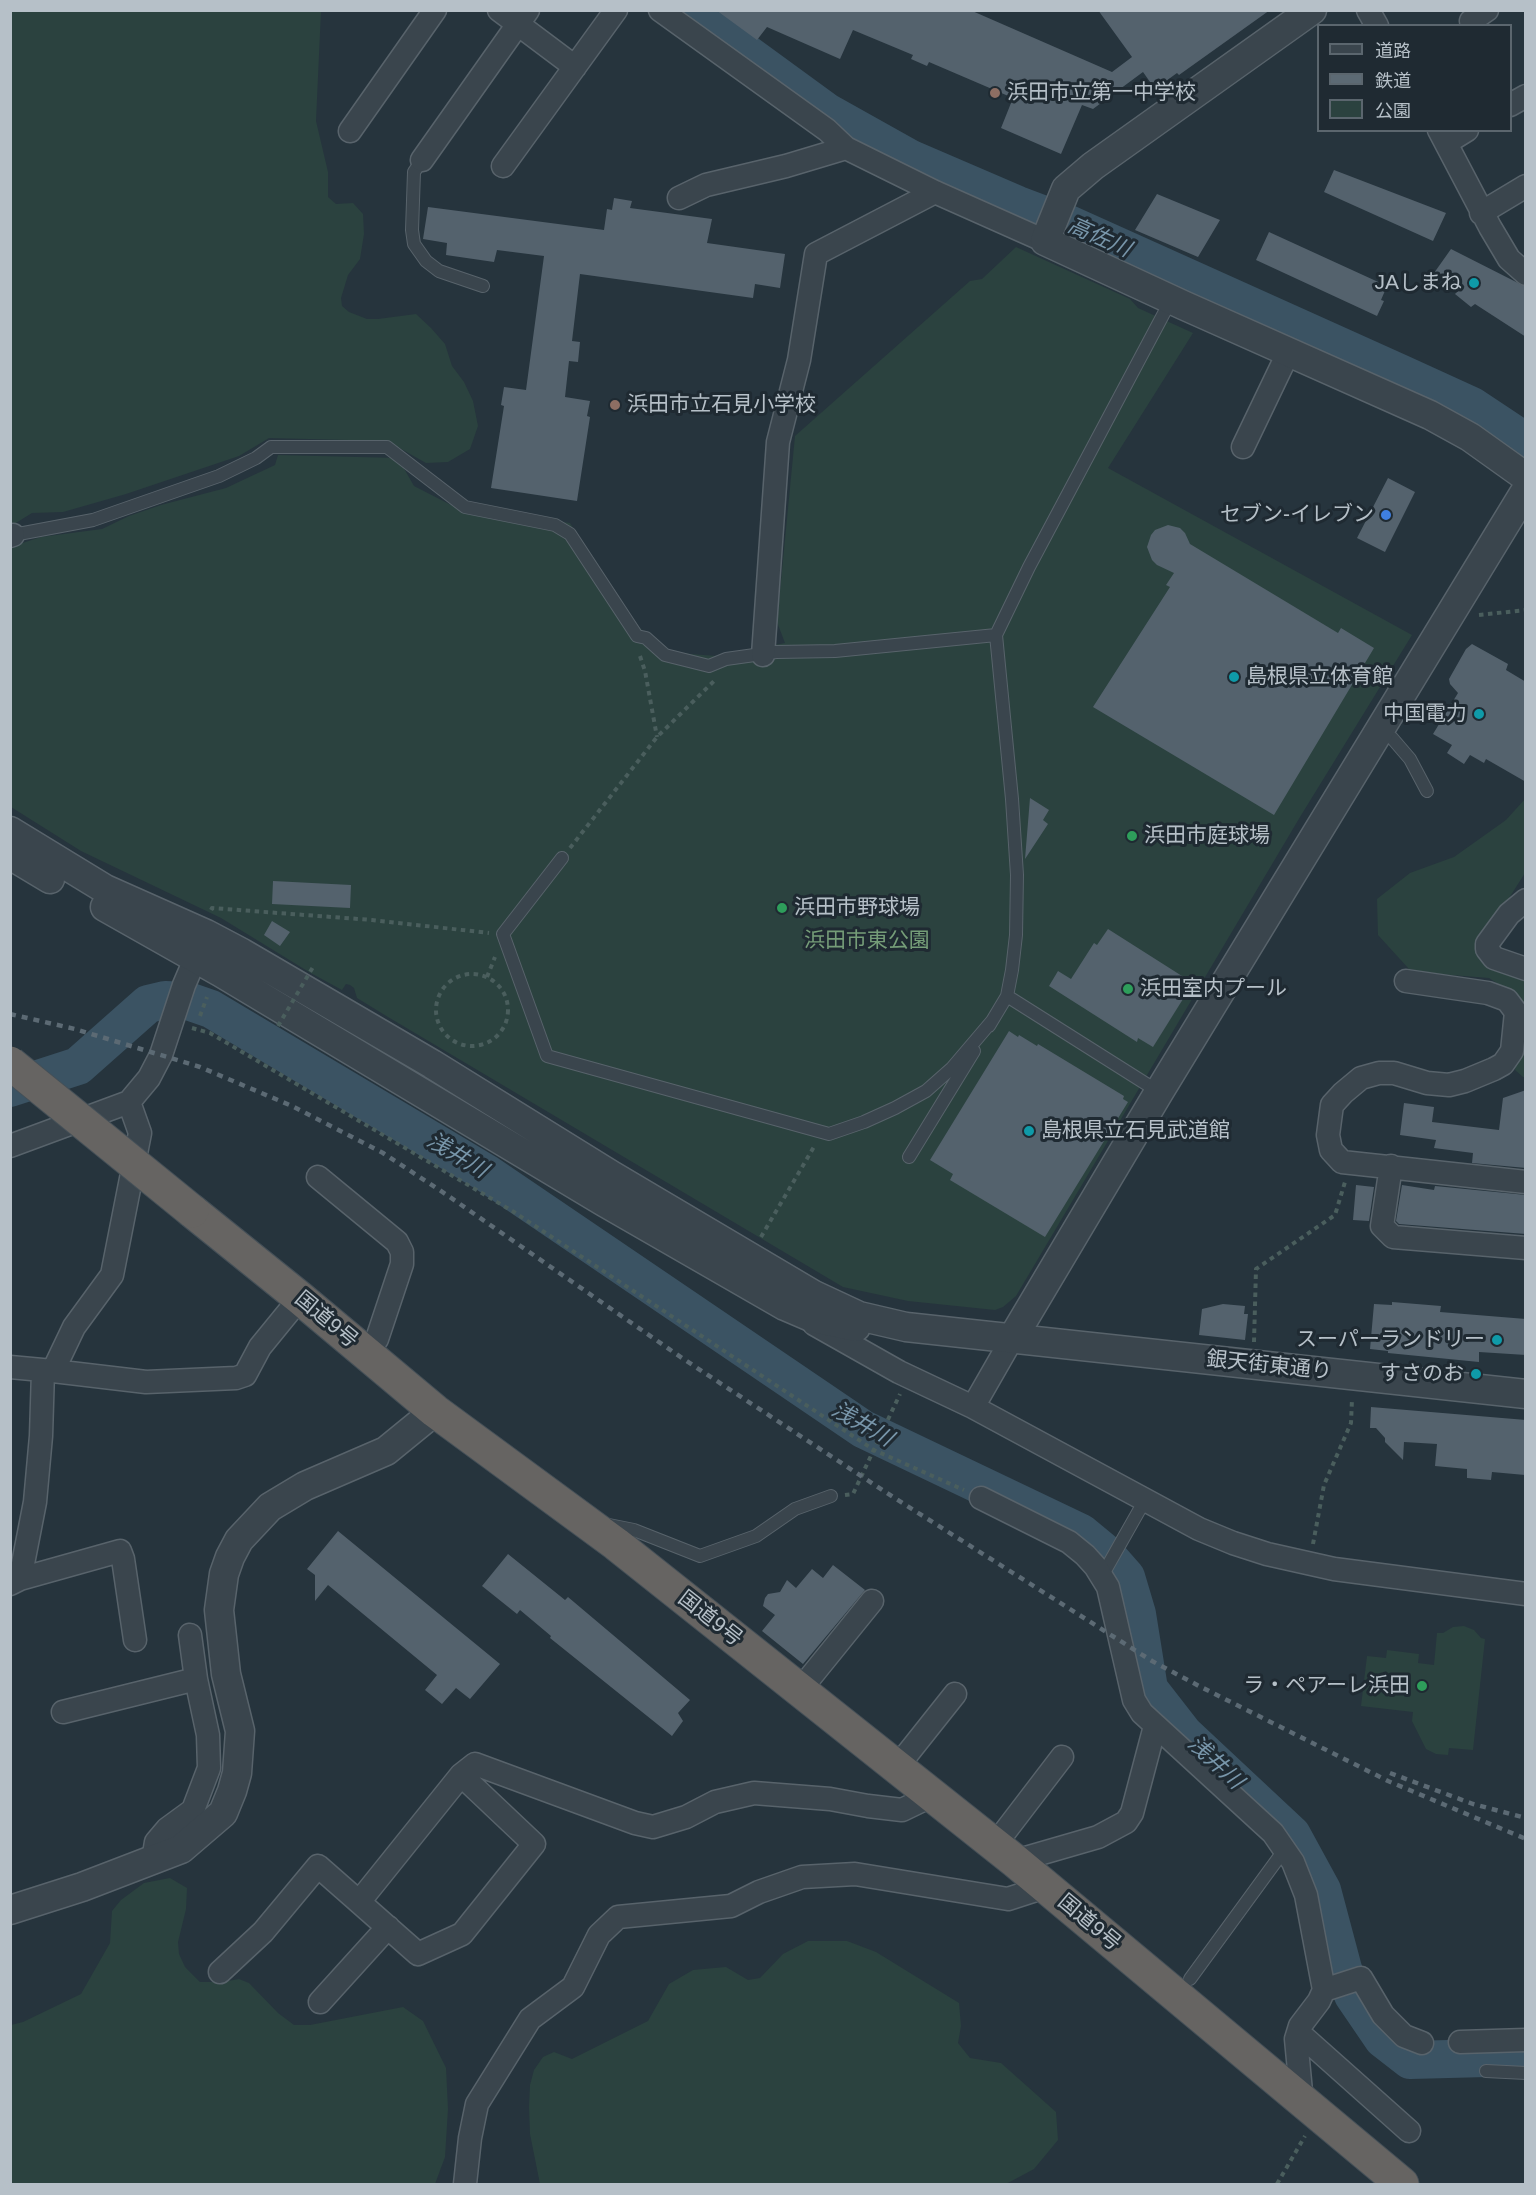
<!DOCTYPE html>
<meta charset="utf-8">
<style>
body{margin:0}
#map{position:relative;width:1536px;height:2195px;overflow:hidden;background:#26343d;font-family:Helvetica,"Noto Sans JP",sans-serif}
canvas{display:block}
.frame{position:absolute;inset:0;border:12px solid #b6c0c8;pointer-events:none}
.legend{position:absolute;left:1317px;top:24px;width:195px;height:108px;box-sizing:border-box;background:#1f2a32;border:2px solid #5b666e;margin:0;padding:8px 10px;list-style:none;font-size:18px;color:#b6c0c8}
.legend li{display:flex;align-items:center;gap:12px;height:30px}
.legend b{width:30px;border:2px solid #5b666e}
</style>
<div id="map">
<canvas width="1536" height="2195"></canvas>
<div class="frame"></div>
<ul class="legend">
<li><b style="height:8px;background:#3a454d"></b>道路</li>
<li><b style="height:8px;background:#5c6a74"></b>鉄道</li>
<li><b style="height:16px;background:#2b423f"></b>公園</li>
</ul>
</div>
<script>
const context = document.querySelector('canvas').getContext('2d');
context.lineJoin = 'round';
function fill(path, color) {
  context.fillStyle = color;
  context.fill(path, 'evenodd');
}
function toPath(rows) {
  const path = new Path2D();
  for (const r of rows) {
    if (r.length === 3) {
      path.moveTo(r[0] + r[2], r[1]);
      path.arc(r[0], r[1], r[2], 0, 2 * Math.PI);
      continue;
    }
    path.moveTo(r[0], r[1]);
    for (let i = 2; i < r.length; i += 2) path.lineTo(r[i], r[i + 1]);
  }
  return path;
}
function strokePath(path, color, width, dash) {
  context.strokeStyle = color;
  context.lineWidth = width;
  context.lineCap = dash ? 'butt' : 'round';
  context.setLineDash(dash || []);
  context.stroke(path);
}
function label(font, color, halo, rows, align = 'center') {
  context.font = font + ' Helvetica,"Noto Sans JP",sans-serif';
  context.lineWidth = 6;
  context.setLineDash([]);
  context.textBaseline = 'middle';
  context.strokeStyle = halo;
  context.fillStyle = color;
  for (const [text, x, y, turn = 0] of rows) {
    context.save();
    context.translate(x, y);
    context.rotate((+turn || 0) * Math.PI / 180);
    context.textAlign = isNaN(turn) ? turn : align;
    if (halo) context.strokeText(text, 0, 0);
    context.fillText(text, 0, 0);
    context.restore();
  }
}
const green = toPath([
 [11,11,321,11,316,121,328,172,328,197,336,204,353,203,363,214,364,234,360,259,348,275,341,298,342,306,349,312,367,319,378,319,416,314,431,328,445,344,452,366,464,382,473,401,478,426,470,449,448,462,426,463,387,441,269,438,239,456,126,494,63,512,32,513,11,526],
 [1016,247,1130,299,1138,308,1193,333,1108,468,1412,635,1300,817,1016,1296,1003,1307,995,1310,908,1301,843,1287,388,1017,357,998,354,988,350,985,346,984,342,990,309,972,221,918,81,851,11,807,10,547,41,537,102,529,129,516,161,505,226,488,275,465,278,455,398,458,414,486,451,505,570,523,628,616,646,634,667,650,690,654,717,656,785,643,777,622,795,436,970,281,982,279],
 [1525,799,1525,873,1497,917,1476,944,1525,977,1525,1077,1523,1077,1515,1070,1523,1006,1515,995,1489,978,1438,974,1409,969,1378,935,1377,899,1410,873,1454,857,1506,820],
 [1464,1626,1474,1630,1481,1638,1485,1639,1473,1750,1449,1748,1448,1755,1436,1754,1426,1749,1412,1721,1413,1712,1361,1706,1367,1656,1386,1658,1387,1650,1419,1654,1418,1663,1434,1665,1437,1633,1443,1633,1453,1627],
 [170,1878,187,1888,186,1909,178,1942,179,1954,185,1967,200,1982,223,1982,239,1979,249,1983,278,2013,294,2025,310,2025,403,2007,423,2021,446,2068,448,2109,445,2157,435,2184,11,2184,11,2025,23,2022,81,1994,110,1943,112,1911,121,1900,144,1883],
 [808,1941,847,1941,876,1952,959,2003,961,2026,958,2043,970,2058,1001,2063,1056,2112,1058,2140,1034,2169,1006,2184,540,2184,530,2134,529,2107,530,2085,534,2070,543,2057,554,2052,572,2059,648,2021,669,1984,693,1970,726,1967,748,1980,760,1978,783,1954]
]);
const river = toPath([
 [687,10,827,112,911,159,1018,205,1071,225,1402,374,1472,406,1526,442],
 [10,1088,78,1066,148,1004,165,1000,188,1001,211,1009,486,1173,863,1429,1081,1533,1104,1552,1126,1577,1137,1614,1149,1689,1184,1734,1292,1835,1322,1890,1343,1969,1353,1995,1383,2039,1410,2060,1526,2057]
]);
const building = toPath([
 [716,10,970,10,1112,72,1132,57,1098,10,1270,10,1179,75,1177,73,1155,89,1143,72,1093,109,1082,105,1061,154,1001,128,1013,98,929,62,927,66,911,59,913,55,853,30,840,59,767,27,757,40],
 [1334,170,1446,213,1433,241,1324,192],
 [1157,194,1220,220,1198,257,1135,230],
 [614,198,632,201,630,208,712,219,707,243,785,254,780,288,755,284,753,298,580,274,572,341,580,342,578,362,569,361,565,397,590,401,587,416,590,417,577,501,491,488,504,406,501,405,504,387,526,390,544,256,497,250,494,262,446,255,447,243,423,239,428,207,604,230,607,209,612,210],
 [1269,232,1387,286,1381,300,1384,301,1377,316,1256,260],
 [1451,249,1526,287,1526,337,1475,304,1471,307,1455,294,1459,290,1434,273],
 [1388,478,1415,492,1385,552,1357,538],
 [1168,525,1180,528,1185,533,1190,544,1338,633,1341,628,1374,648,1274,815,1093,707,1170,587,1166,585,1174,573,1157,565,1152,560,1147,547,1151,535,1155,530],
 [1472,644,1508,664,1506,670,1526,682,1526,782,1486,759,1484,763,1470,755,1464,764,1447,753,1452,745,1433,734,1458,693,1450,684,1449,679,1466,649],
 [1030,798,1049,810,1043,820,1048,824,1025,859],
 [273,881,351,885,350,908,272,904],
 [272,921,290,932,280,946,264,935],
 [1108,929,1193,983,1153,1047,1138,1038,1137,1042,1049,986,1058,971,1071,979,1094,943,1097,945],
 [1009,1031,1018,1037,1019,1035,1037,1046,1038,1044,1124,1096,1123,1099,1128,1102,1045,1237,950,1180,953,1174,930,1160],
 [1526,1090,1526,1168,1472,1163,1473,1153,1434,1148,1436,1140,1400,1135,1404,1103,1434,1107,1432,1122,1499,1130,1503,1098],
 [1356,1185,1374,1187,1369,1221,1353,1220],
 [1402,1185,1434,1190,1435,1186,1526,1195,1526,1234,1399,1224,1396,1221],
 [1392,1302,1441,1306,1440,1312,1526,1319,1526,1355,1479,1352,1479,1362,1388,1353,1388,1351,1370,1349,1374,1304,1392,1305],
 [1223,1304,1245,1306,1244,1314,1248,1314,1245,1340,1199,1335,1202,1309],
 [1371,1407,1526,1420,1525,1475,1492,1472,1491,1480,1467,1478,1467,1469,1435,1466,1437,1444,1404,1442,1403,1460,1385,1442,1385,1438,1376,1428,1370,1428],
 [338,1531,500,1664,470,1699,456,1688,442,1704,425,1690,437,1675,328,1585,315,1601,315,1575,307,1569],
 [508,1554,565,1600,568,1597,690,1700,678,1713,683,1721,672,1736,550,1638,551,1636,520,1610,517,1614,482,1586],
 [833,1565,865,1590,803,1664,762,1631,775,1615,763,1606,765,1598,768,1594,780,1592,787,1580,796,1588,812,1569,823,1578]
]);
const path = toPath([
 [1479,615,1526,610],
 [640,656,645,671,657,737],
 [570,848,657,737,714,681],
 [211,910,212,908,372,920,489,933],
 [472,1010,36],
 [487,977,495,957],
 [200,1016,207,997],
 [192,1028,210,1033,514,1212,874,1450,964,1490],
 [761,1237,815,1145],
 [1254,1342,1256,1269,1335,1215,1345,1182],
 [845,1495,853,1494,900,1394],
 [1313,1544,1324,1485,1351,1423,1352,1399],
 [1277,2184,1305,2136]
]);
const service = toPath([
 [422,160,414,172,412,230,414,244,426,261,439,271,483,286],
 [13,535,93,520,219,476,256,458,271,447,387,447,465,507,555,525,570,534,637,636,646,638,665,655,709,666,726,659,776,652,835,651,996,635],
 [1380,730,1392,738,1410,759,1427,791],
 [562,858,503,934,547,1056,829,1134,864,1122,895,1108,926,1091,952,1068,992,1021],
 [989,1026,1007,996],
 [1159,1092,1007,996,1012,970,1016,935,1017,875,1012,799,996,635,1029,567,1171,300],
 [909,1157,974,1051],
 [604,1524,634,1530,700,1556,756,1536,795,1509,831,1496],
 [1102,1576,1145,1500],
 [1190,1979,1285,1849],
 [1486,2071,1526,2073]
]);
const minor = toPath([
 [499,10,575,67],
 [660,10,827,130,846,148,935,192,1045,241],
 [1368,10,1377,26],
 [1471,21,1487,10],
 [1510,105,1526,96],
 [1439,130,1490,227,1509,259,1526,274],
 [350,131,435,10],
 [1446,143,1467,130],
 [422,160,528,10],
 [503,166,616,10],
 [679,198,706,185,786,166,846,148],
 [1481,213,1526,186],
 [1243,447,1289,351],
 [10,536,13,535],
 [763,655,778,442,799,360,816,254,935,192],
 [1526,900,1509,914,1487,944,1487,949,1494,958,1526,969],
 [1406,981,1488,993,1507,1000,1516,1012,1512,1051,1503,1064,1494,1069,1465,1081,1449,1085,1427,1083,1394,1073,1379,1073,1361,1078,1343,1093,1332,1105,1328,1135,1331,1150,1342,1162,1526,1182],
 [10,1146,129,1102,149,1078,161,1055,184,985,202,943],
 [1391,1166,1382,1226,1393,1237,1526,1248],
 [318,1177,397,1242,402,1252,402,1264,377,1339,366,1353],
 [814,1324,899,1372,973,1407,1199,1529,1233,1543,1267,1554,1334,1569,1526,1594],
 [10,1367,53,1371,74,1327,112,1275,140,1133,129,1102],
 [53,1371,146,1382,236,1378,245,1375,260,1347,300,1298],
 [973,1407,1012,1339],
 [981,1498,1069,1542,1085,1555,1095,1566,1108,1587,1134,1700,1142,1713,1273,1833,1293,1862,1306,1895,1324,1990,1319,2001,1300,2026,1296,2039,1302,2102],
 [20,1579,35,1502,41,1436,43,1371],
 [10,1584,20,1579,120,1551,123,1559,135,1640],
 [800,1690,872,1601],
 [63,1712,196,1679,190,1635],
 [897,1767,955,1694],
 [994,1846,1062,1757],
 [153,1860,156,1842,167,1829,193,1810,209,1768,208,1735,196,1679],
 [1015,1861,1098,1837,1126,1822,1132,1813,1155,1726],
 [359,1902,418,1954,462,1934,534,1844,461,1775],
 [220,1972,263,1932,318,1866,359,1902,461,1775,475,1764,635,1823,653,1827,686,1817,715,1802,754,1793,830,1799,868,1806,902,1810,933,1795],
 [1324,1990,1361,1978,1383,2015,1404,2036,1422,2043],
 [320,2002,388,1927],
 [1299,2033,1409,2131],
 [1460,2042,1526,2040],
 [465,2184,470,2138,477,2104,530,2019,573,1987,599,1935,618,1917,731,1906,759,1892,802,1877,855,1874,1008,1899,1045,1887]
]);
const tertiary = toPath([
 [1312,10,1093,166,1066,189,1045,241,1183,305,1430,415,1470,437,1526,477],
 [10,831,105,889,206,934,242,953,432,1064,611,1175,814,1295,859,1316,906,1327,1526,1394],
 [10,855,50,879],
 [105,907,220,972,604,1202,785,1306,813,1318,856,1327],
 [1012,1339,1159,1092,1526,490],
 [10,1910,82,1887,181,1849,223,1813,232,1791,237,1773,240,1731,226,1674,219,1610,224,1574,230,1557,239,1540,270,1507,305,1486,386,1451,435,1411]
]);
const trunk = toPath([
 [192,1211,300,1298,435,1411,616,1544,1015,1861,1402,2184]
]);
const rail = toPath([
 [10,1014,75,1029,200,1067,292,1106,383,1153,447,1195,682,1358,893,1497,1152,1661,1199,1686,1388,1781,1526,1839],
 [1390,1773,1473,1804,1526,1818]
]);
const pathBridge = toPath([
 [278,1026,313,967]
]);
const trunkBridge = toPath([
 [10,1063,192,1211]
]);
const markers = [
 [995,93,6,"#8d6e63"],
 [1474,283,6,"#0f9aa8"],
 [615,405,6,"#8d6e63"],
 [1386,515,6,"#3f7fe0"],
 [1234,677,6,"#0f9aa8"],
 [1479,714,6,"#0f9aa8"],
 [1132,836,6,"#2e9e5b"],
 [782,908,6,"#2e9e5b"],
 [1128,989,6,"#2e9e5b"],
 [1029,1131,6,"#0f9aa8"],
 [1497,1340,6,"#0f9aa8"],
 [1476,1374,6,"#0f9aa8"],
 [1422,1686,6,"#2e9e5b"]
];
const poiNames = [
 ["浜田市立第一中学校",1007,93],
 ["JAしまね",1462,283,"right"],
 ["浜田市立石見小学校",627,405],
 ["セブン-イレブン",1374,515,"right"],
 ["島根県立体育館",1246,677],
 ["中国電力",1467,714,"right"],
 ["浜田市庭球場",1144,836],
 ["浜田市野球場",794,908],
 ["浜田室内プール",1140,989],
 ["島根県立石見武道館",1041,1131],
 ["スーパーランドリー",1485,1340,"right"],
 ["すさのお",1464,1374,"right"],
 ["ラ・ペアーレ浜田",1410,1686,"right"]
];
const parkNames = [
 ["浜田市東公園",867,941]
];
const streetNames = [
 ["国道9号",326,1320,40],
 ["銀天街東通り",1269,1366,6],
 ["国道9号",710,1619,38],
 ["国道9号",1089,1923,40]
];
const waterNames = [
 ["高佐川",1099,238,24],
 ["浅井川",457,1156,31],
 ["浅井川",862,1425,30],
 ["浅井川",1215,1763,43]
];
fill(green, '#2b423f');
strokePath(river, '#3b5363', 38);
fill(building, '#54626d');
strokePath(service, '#58636b', 14);
strokePath(minor, '#58636b', 25);
strokePath(tertiary, '#58636b', 31);
strokePath(trunk, '#455058', 35);
strokePath(path, '#4a5e5d', 4, [4.5, 4.5]);
strokePath(service, '#3a454d', 12);
strokePath(minor, '#3a454d', 22);
strokePath(tertiary, '#3a454d', 28);
strokePath(trunk, '#666462', 33);
strokePath(rail, '#5c6a74', 4.5, [6, 6]);
strokePath(trunkBridge, '#455058', 35, []);
strokePath(pathBridge, '#4a5e5d', 4, [4.5, 4.5]);
strokePath(trunkBridge, '#666462', 33);
for (const [x, y, r, color] of markers) {
  const dot = new Path2D();
  dot.arc(x, y, r, 0, 2 * Math.PI);
  context.fillStyle = color;
  context.fill(dot);
  strokePath(dot, '#1f2a32', 2);
}
label('21px', '#b6c0c8', '#1f2a32', poiNames, 'left');
label('21px', '#759d78', '#1f2a32', parkNames);
label('21px', '#b6c0c8', '#1f2a32', streetNames);
label('italic 22px', '#7896aa', '#1f2a32', waterNames);
</script>
